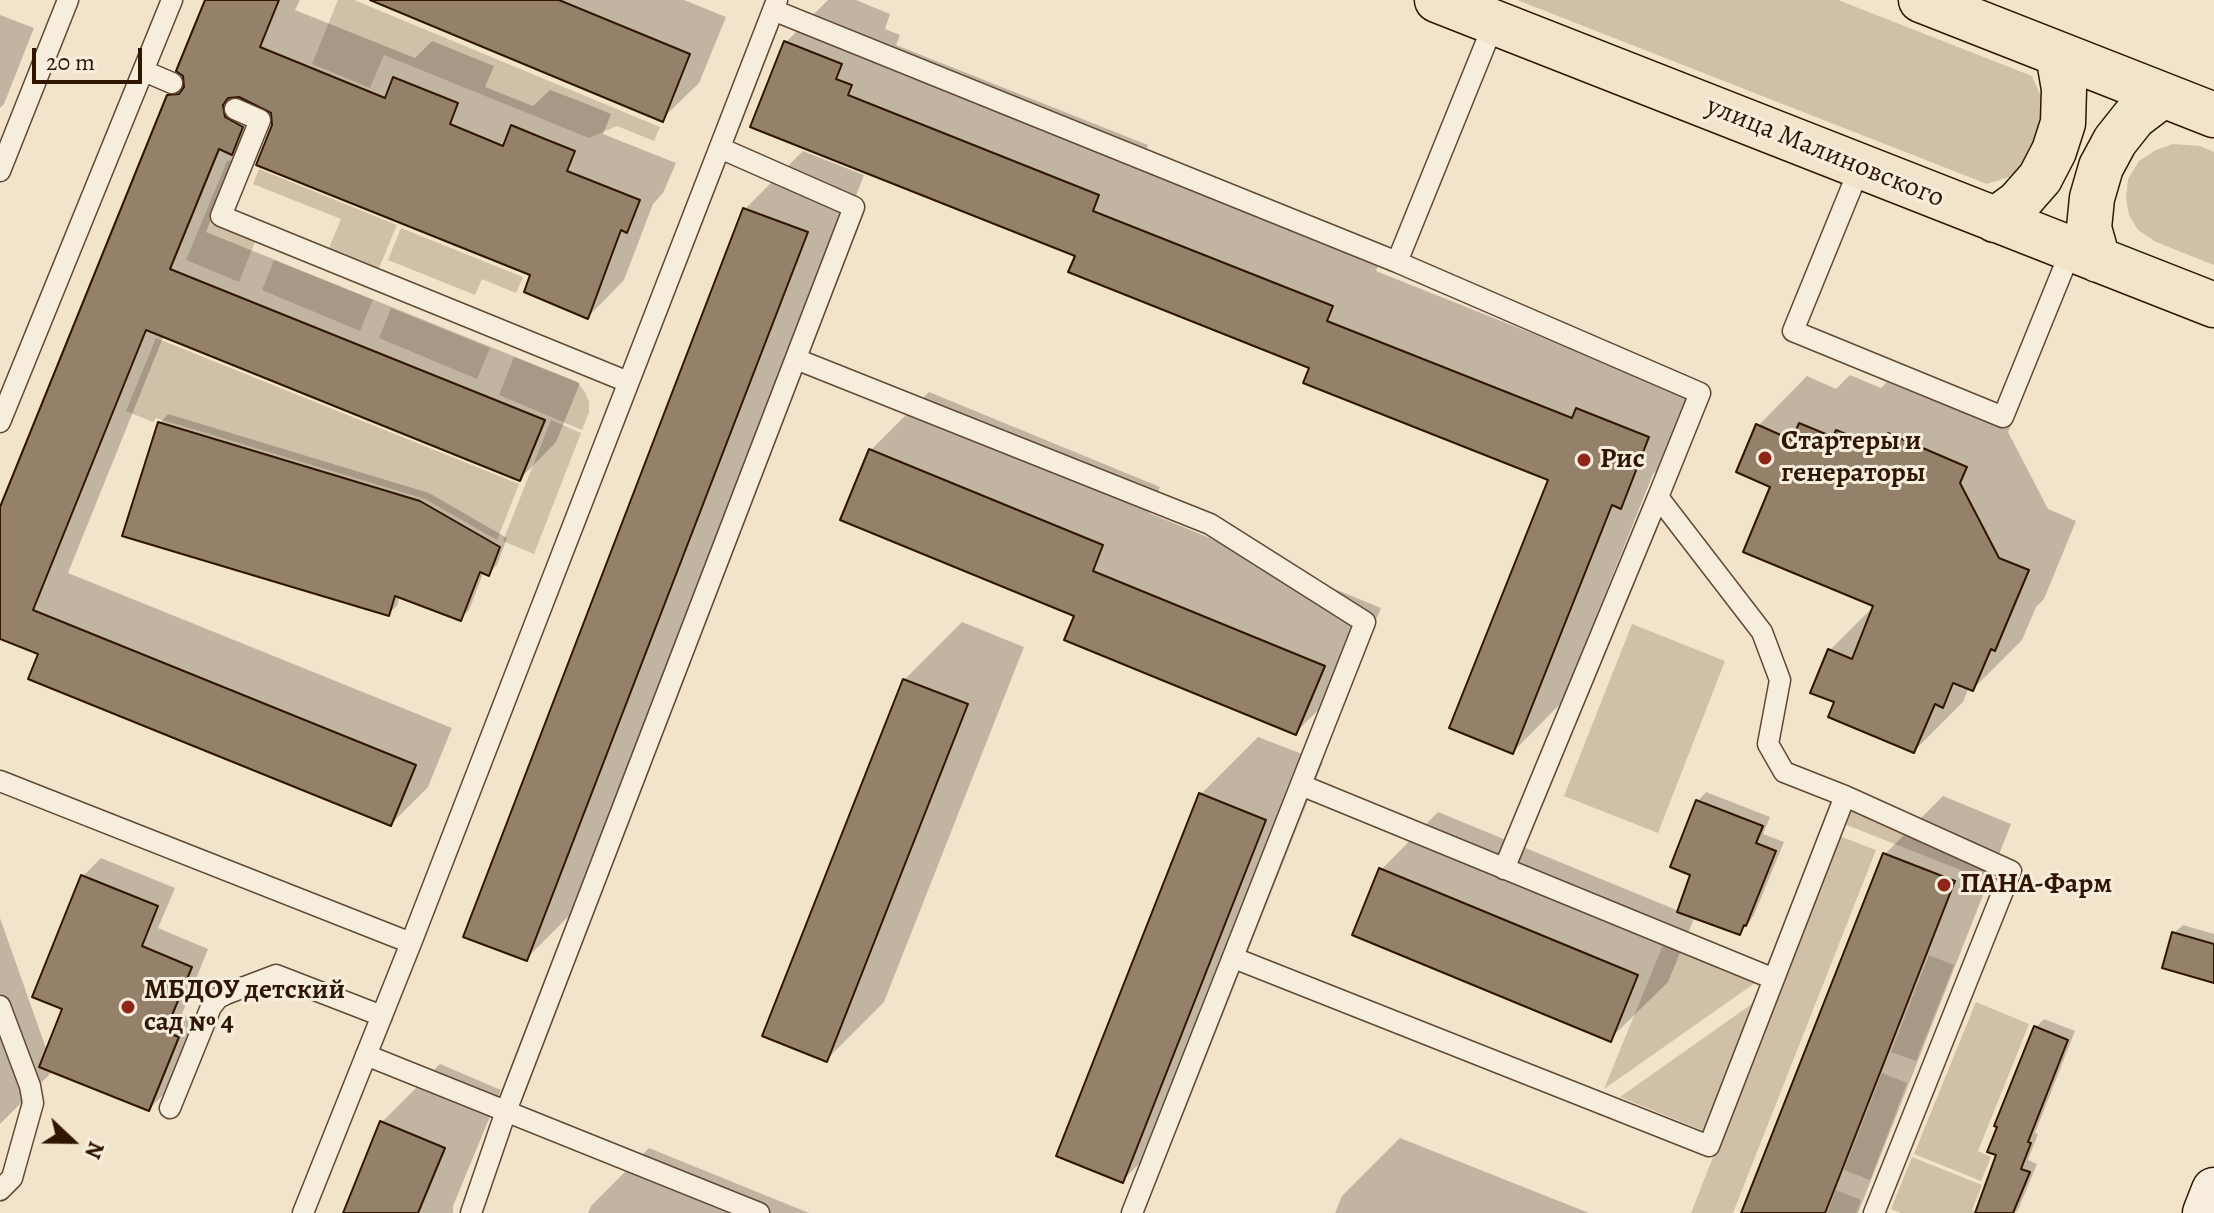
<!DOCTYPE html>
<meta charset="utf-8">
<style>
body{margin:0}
#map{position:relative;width:2214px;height:1213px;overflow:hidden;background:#f2e3cb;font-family:Alegreya,serif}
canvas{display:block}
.north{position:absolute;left:32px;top:1101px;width:80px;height:80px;-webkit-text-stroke:6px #f7eddd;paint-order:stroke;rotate:112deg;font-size:22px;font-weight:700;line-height:32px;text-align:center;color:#301500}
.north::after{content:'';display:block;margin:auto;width:28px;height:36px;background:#301500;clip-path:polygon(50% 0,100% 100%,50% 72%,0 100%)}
.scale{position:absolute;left:32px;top:48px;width:110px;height:36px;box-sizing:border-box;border:4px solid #301500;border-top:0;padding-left:10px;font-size:24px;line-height:28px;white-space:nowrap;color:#301500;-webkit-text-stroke:6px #f7eddd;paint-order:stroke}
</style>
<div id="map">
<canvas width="2214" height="1213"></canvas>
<div class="north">N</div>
<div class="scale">20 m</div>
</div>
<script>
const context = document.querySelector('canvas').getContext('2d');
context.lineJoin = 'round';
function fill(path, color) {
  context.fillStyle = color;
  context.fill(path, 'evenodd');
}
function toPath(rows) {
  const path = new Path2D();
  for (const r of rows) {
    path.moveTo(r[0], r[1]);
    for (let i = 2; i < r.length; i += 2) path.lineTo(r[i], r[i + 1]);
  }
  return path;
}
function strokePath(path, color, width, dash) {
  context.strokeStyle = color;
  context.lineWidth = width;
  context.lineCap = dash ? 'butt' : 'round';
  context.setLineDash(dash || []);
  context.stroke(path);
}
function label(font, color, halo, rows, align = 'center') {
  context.font = font + ' Alegreya,serif';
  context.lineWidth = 6;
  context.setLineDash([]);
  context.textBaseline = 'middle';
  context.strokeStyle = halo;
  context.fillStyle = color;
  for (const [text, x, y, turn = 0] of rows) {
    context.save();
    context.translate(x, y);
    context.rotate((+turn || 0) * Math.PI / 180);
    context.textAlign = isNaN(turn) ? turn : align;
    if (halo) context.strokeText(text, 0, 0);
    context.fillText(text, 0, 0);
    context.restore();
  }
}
const green = toPath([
 [338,0,354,0,660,127,654,141,617,126,589,138,384,55,370,88,312,64],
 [1517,0,1838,0,2032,76,2041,96,2044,115,2039,143,2025,163,2009,177,1987,184],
 [2173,144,2200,146,2214,152,2214,265,2156,242,2138,230,2129,215,2126,198,2128,179,2139,161,2156,150],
 [237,160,211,224,255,242,239,282,186,260,227,161],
 [259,169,397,225,379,268,329,248,341,219,253,184],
 [401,228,523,277,516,293,482,279,475,295,388,260],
 [274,260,373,300,360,331,262,290],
 [391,308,490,348,477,379,379,338],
 [156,338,519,484,497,540,425,499,156,418,153,422,126,411],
 [514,357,577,382,585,392,589,402,589,412,582,430,499,395],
 [551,420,581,433,534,554,503,541],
 [1632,624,1725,661,1658,833,1564,796],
 [1850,807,1985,868,1981,878,1844,824],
 [1839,836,1876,850,1733,1213,1691,1213],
 [1663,945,1755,983,1604,1089],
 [1929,955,1954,965,1916,1061,1891,1052],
 [1756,1001,1704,1131,1620,1097],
 [1976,1002,2029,1024,1978,1151,1991,1157,1981,1181,1914,1154],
 [1882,1073,1907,1083,1870,1180,1844,1170],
 [1912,1157,1982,1185,1972,1210,1978,1213,1901,1213,1891,1209],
 [1836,1190,1861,1200,1856,1213,1827,1213]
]);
const shadow = toPath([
 [207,0,300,0,295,10,415,58,432,41,494,66,485,87,533,106,550,90,582,102,611,114,603,134,676,163,663,193,653,204,624,280,588,317,533,274,274,125,272,106,268,116,242,141,206,232,580,383,556,442,520,479,164,335,68,573,452,728,428,787,391,824,40,653,0,637,0,513,168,96,185,79],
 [374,0,684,0,726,17,699,83,662,119],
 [828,0,856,0,890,14,885,29,900,35,896,45,1148,145,1142,161,1382,256,1376,271,1619,368,1698,387,1670,457,1653,474,1562,702,1513,752,1550,479,1077,255,753,126,786,42],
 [0,15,34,28,4,104,0,108],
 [803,151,864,175,584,901,526,959,465,936,745,209],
 [1850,375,1881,388,1887,382,1926,398,1939,385,2015,417,2008,432,2048,509,2076,521,2044,599,2036,607,2022,640,1973,689,1969,687,1963,702,1914,751,1837,701,1830,650,1875,605,1773,486,1758,426,1807,376,1836,389],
 [929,392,1160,487,1149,513,1381,608,1353,676,1295,733,1077,615,871,450],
 [168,414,429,493,507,538,497,565,489,573,484,571,469,610,460,619,400,596,397,606,388,614,160,423],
 [962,622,1024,647,884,1002,827,1059,904,680],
 [1258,737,1323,762,1180,1123,1122,1181,1201,794],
 [1706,792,1770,817,1763,834,1784,842,1754,915,1748,924,1739,933,1695,916,1668,982,1610,1039,1381,870,1438,812,1679,911,1693,874,1672,866,1698,801],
 [1943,796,2011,824,1858,1213,1743,1213,1885,854],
 [101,858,175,888,158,928,208,949,182,1014,196,1019,167,1091,149,1109,53,1071,0,1124,0,918,47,1051,65,1008,83,876],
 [2183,925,2214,934,2214,981,2174,933],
 [2044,1019,2075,1031,2035,1133,2038,1134,2028,1160,2037,1164,2018,1210,2015,1213,1996,1213,2000,1126,2036,1027],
 [440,1064,501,1090,453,1206,453,1213,345,1213,382,1122],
 [1400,1138,1589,1213,1335,1213,1342,1196],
 [649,1148,809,1213,588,1213,591,1206]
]);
const building = toPath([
 [205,0,279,0,260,47,385,98,393,77,458,103,450,124,503,146,511,125,545,139,575,151,567,171,640,200,627,233,621,230,588,319,524,292,530,275,256,165,272,125,271,113,239,97,228,98,223,105,225,117,243,127,232,155,219,149,170,269,545,420,520,481,146,330,33,610,416,765,391,826,28,679,38,654,0,639,0,507,167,95,179,94,184,87,183,76,176,71,205,0],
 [370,0,559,0,690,54,663,122,370,0],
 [784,41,842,64,836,79,852,85,848,95,1099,195,1093,211,1333,306,1327,321,1572,418,1576,408,1649,437,1621,509,1612,505,1513,754,1449,728,1548,480,1303,383,1309,368,1068,272,1075,256,750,127,784,41],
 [743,208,808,232,527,961,463,937,743,208],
 [158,422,420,501,500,547,489,576,480,572,461,621,395,596,389,616,122,536,158,422],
 [1799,423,1833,437,1836,430,1882,449,1888,433,1967,467,1960,483,1999,558,2029,570,1995,651,1991,649,1973,691,1953,683,1943,708,1935,704,1914,753,1828,717,1834,702,1810,693,1828,649,1852,659,1873,606,1743,552,1770,487,1736,472,1756,424,1792,440,1799,423],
 [869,449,1103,545,1093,571,1325,666,1296,735,1064,640,1074,616,840,520,869,449],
 [903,679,968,704,827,1062,762,1036,903,679],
 [1199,793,1266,820,1123,1183,1056,1156,1199,793],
 [1696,800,1763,826,1756,843,1776,851,1746,926,1744,925,1740,935,1677,912,1690,875,1670,867,1696,800],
 [1883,853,1955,881,1838,1180,1825,1213,1741,1213,1883,853],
 [1379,868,1638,975,1611,1042,1352,935,1379,868],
 [81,875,158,906,142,946,192,967,165,1032,179,1037,149,1111,39,1067,62,1009,32,997,81,875],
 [2172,932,2214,944,2214,983,2162,968,2172,932],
 [2034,1026,2068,1040,2028,1142,2031,1143,2021,1169,2030,1172,2013,1213,1975,1213,1996,1155,1987,1152,1997,1127,1994,1126,2034,1026],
 [380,1121,445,1148,418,1213,343,1213,380,1121]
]);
const lane = toPath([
 [773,10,1397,262,1700,393,1658,497,1762,632,1780,680,1768,744,1784,772,1845,796,2011,871,1874,1213],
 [144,71,172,83],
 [235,109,260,120,221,216,628,382],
 [1860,167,1793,331,2003,417,2071,250],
 [0,171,68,0],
 [1397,262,1494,23],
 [796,359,1210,524,1365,622,1132,1213],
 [0,422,172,0],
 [0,781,411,943],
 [1301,785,1774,979],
 [1504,869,1658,497],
 [1234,958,1709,1146,1845,796],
 [0,1006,30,1086,33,1103,12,1178,0,1190],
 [366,1055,759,1213],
 [170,1108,211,1007,218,998,226,994,276,975,382,1016],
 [303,1213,411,943,777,0],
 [471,1213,506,1111,854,207,720,148]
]);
const secondary = toPath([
 [2205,1213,2214,1190]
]);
const highway = toPath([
 [1437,0,2214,305],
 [1921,0,2214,115],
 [1995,220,2018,203,2040,178,2054,151,2063,123,2064,89,2058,54],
 [2098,260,2089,228,2092,198,2101,167,2115,141,2134,117,2163,95]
]);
const markers = [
 [1765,458,8,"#8f2418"],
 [1584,460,8,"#8f2418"],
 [1944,885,8,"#8f2418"],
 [128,1007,8,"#8f2418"]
];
const streetNames = [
 ["улица Малиновского",1825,153,22]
];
const poiNames = [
 ["Стартеры и",1781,442],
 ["генераторы",1781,474],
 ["Рис",1600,460],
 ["ПАНА-Фарм",1960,885],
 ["МБДОУ детский",144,991],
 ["сад № 4",144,1023]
];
fill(green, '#d1c0a8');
fill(shadow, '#0003');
fill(building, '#95806a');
strokePath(building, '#301500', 2);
strokePath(lane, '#604833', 23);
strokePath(secondary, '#301500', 47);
strokePath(highway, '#301500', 47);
strokePath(lane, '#f7eddd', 20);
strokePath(secondary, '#f7eddd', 44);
strokePath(highway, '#f2e3cb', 44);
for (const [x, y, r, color] of markers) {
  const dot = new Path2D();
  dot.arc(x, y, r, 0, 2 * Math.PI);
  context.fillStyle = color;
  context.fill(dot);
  strokePath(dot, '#f7eddd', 3);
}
label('28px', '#301500', '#f7eddd', streetNames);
label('bold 28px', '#301500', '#f7eddd', poiNames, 'left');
</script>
